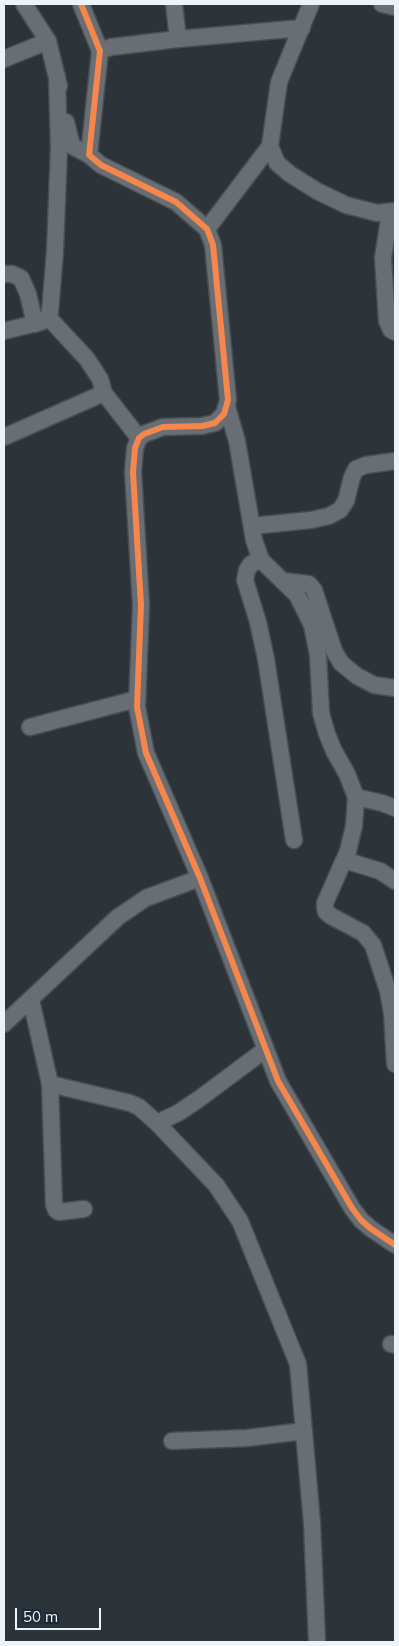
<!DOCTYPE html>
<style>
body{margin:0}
#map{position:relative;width:399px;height:1646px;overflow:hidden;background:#2c3339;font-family:Mulish,sans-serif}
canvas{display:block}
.frame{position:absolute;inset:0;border:5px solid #ebf3fb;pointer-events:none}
.scale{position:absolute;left:15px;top:1608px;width:86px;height:22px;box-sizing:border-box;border:2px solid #ebf3fb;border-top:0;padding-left:6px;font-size:15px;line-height:18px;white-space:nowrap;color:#ebf3fb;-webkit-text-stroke:4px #1c2934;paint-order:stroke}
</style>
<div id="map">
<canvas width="399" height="1646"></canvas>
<div class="frame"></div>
<div class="scale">50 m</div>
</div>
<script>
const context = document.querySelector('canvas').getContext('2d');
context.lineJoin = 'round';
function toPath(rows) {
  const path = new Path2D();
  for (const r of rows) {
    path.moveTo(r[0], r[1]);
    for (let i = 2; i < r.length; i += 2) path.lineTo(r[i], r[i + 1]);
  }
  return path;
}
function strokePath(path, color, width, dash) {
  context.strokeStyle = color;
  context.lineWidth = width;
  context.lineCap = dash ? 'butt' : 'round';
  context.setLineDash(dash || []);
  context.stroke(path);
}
const minor = toPath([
 [24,4,48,41,59,86],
 [81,4,100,51,89,155,101,165,176,202,207,229,213,245,228,400,224,414,215,423,202,426,163,427,144,434,139,438,135,448,133,472,141,605,137,707,146,753,200,878,278,1081,352,1208,361,1220,370,1228,395,1245],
 [174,4,178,39],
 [311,4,279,82,270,146,277,163,290,174,317,191,346,205,377,213,395,211],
 [382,4,395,7],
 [100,51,111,47,178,39,302,28],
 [4,59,48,41],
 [66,122,72,146,89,155],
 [390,213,383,258,387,321,391,330,395,332],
 [207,229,270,146],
 [4,274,12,274,21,278,28,294,35,324],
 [48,317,87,359,100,379,104,393,139,438],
 [4,331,41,322,48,317,50,312,55,251,59,148,57,76],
 [227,407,237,441,254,540,261,560,297,595,312,625,318,655,321,713,327,734,334,751,347,774,356,797,354,826,348,851,325,903,325,908,326,912,331,916,363,933,373,945,388,991,392,1013,395,1064],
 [4,437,104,393],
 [252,526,311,520,329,516,340,510,346,501,352,477,356,469,366,465,395,461],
 [261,560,251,564,247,570,245,580,258,622,266,659,294,840],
 [283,581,309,584,314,590,334,651,341,663,357,676,374,685,395,688],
 [30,727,137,699],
 [356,797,382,803,395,808],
 [344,860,380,871,395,881],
 [31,1000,50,1084,54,1205,56,1210,59,1212,84,1209],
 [4,1024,118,917,146,898,200,878],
 [50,1084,130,1103,139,1107,157,1123,216,1185,240,1221,298,1364,312,1523,317,1642],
 [157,1123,178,1113,199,1099,266,1049],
 [391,1344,395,1345],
 [172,1441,247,1438,304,1431]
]);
const cycleway = toPath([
 [81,4,100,51,89,155,101,165,176,202,207,229,213,245,228,400,224,414,215,423,202,426,163,427,144,434,139,438,135,448,133,472,141,605,137,707,146,753,200,878,278,1081,352,1208,361,1220,370,1228,395,1245]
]);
strokePath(minor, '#484e54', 19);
strokePath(minor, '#686e73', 16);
strokePath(cycleway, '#f5874c', 6);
</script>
